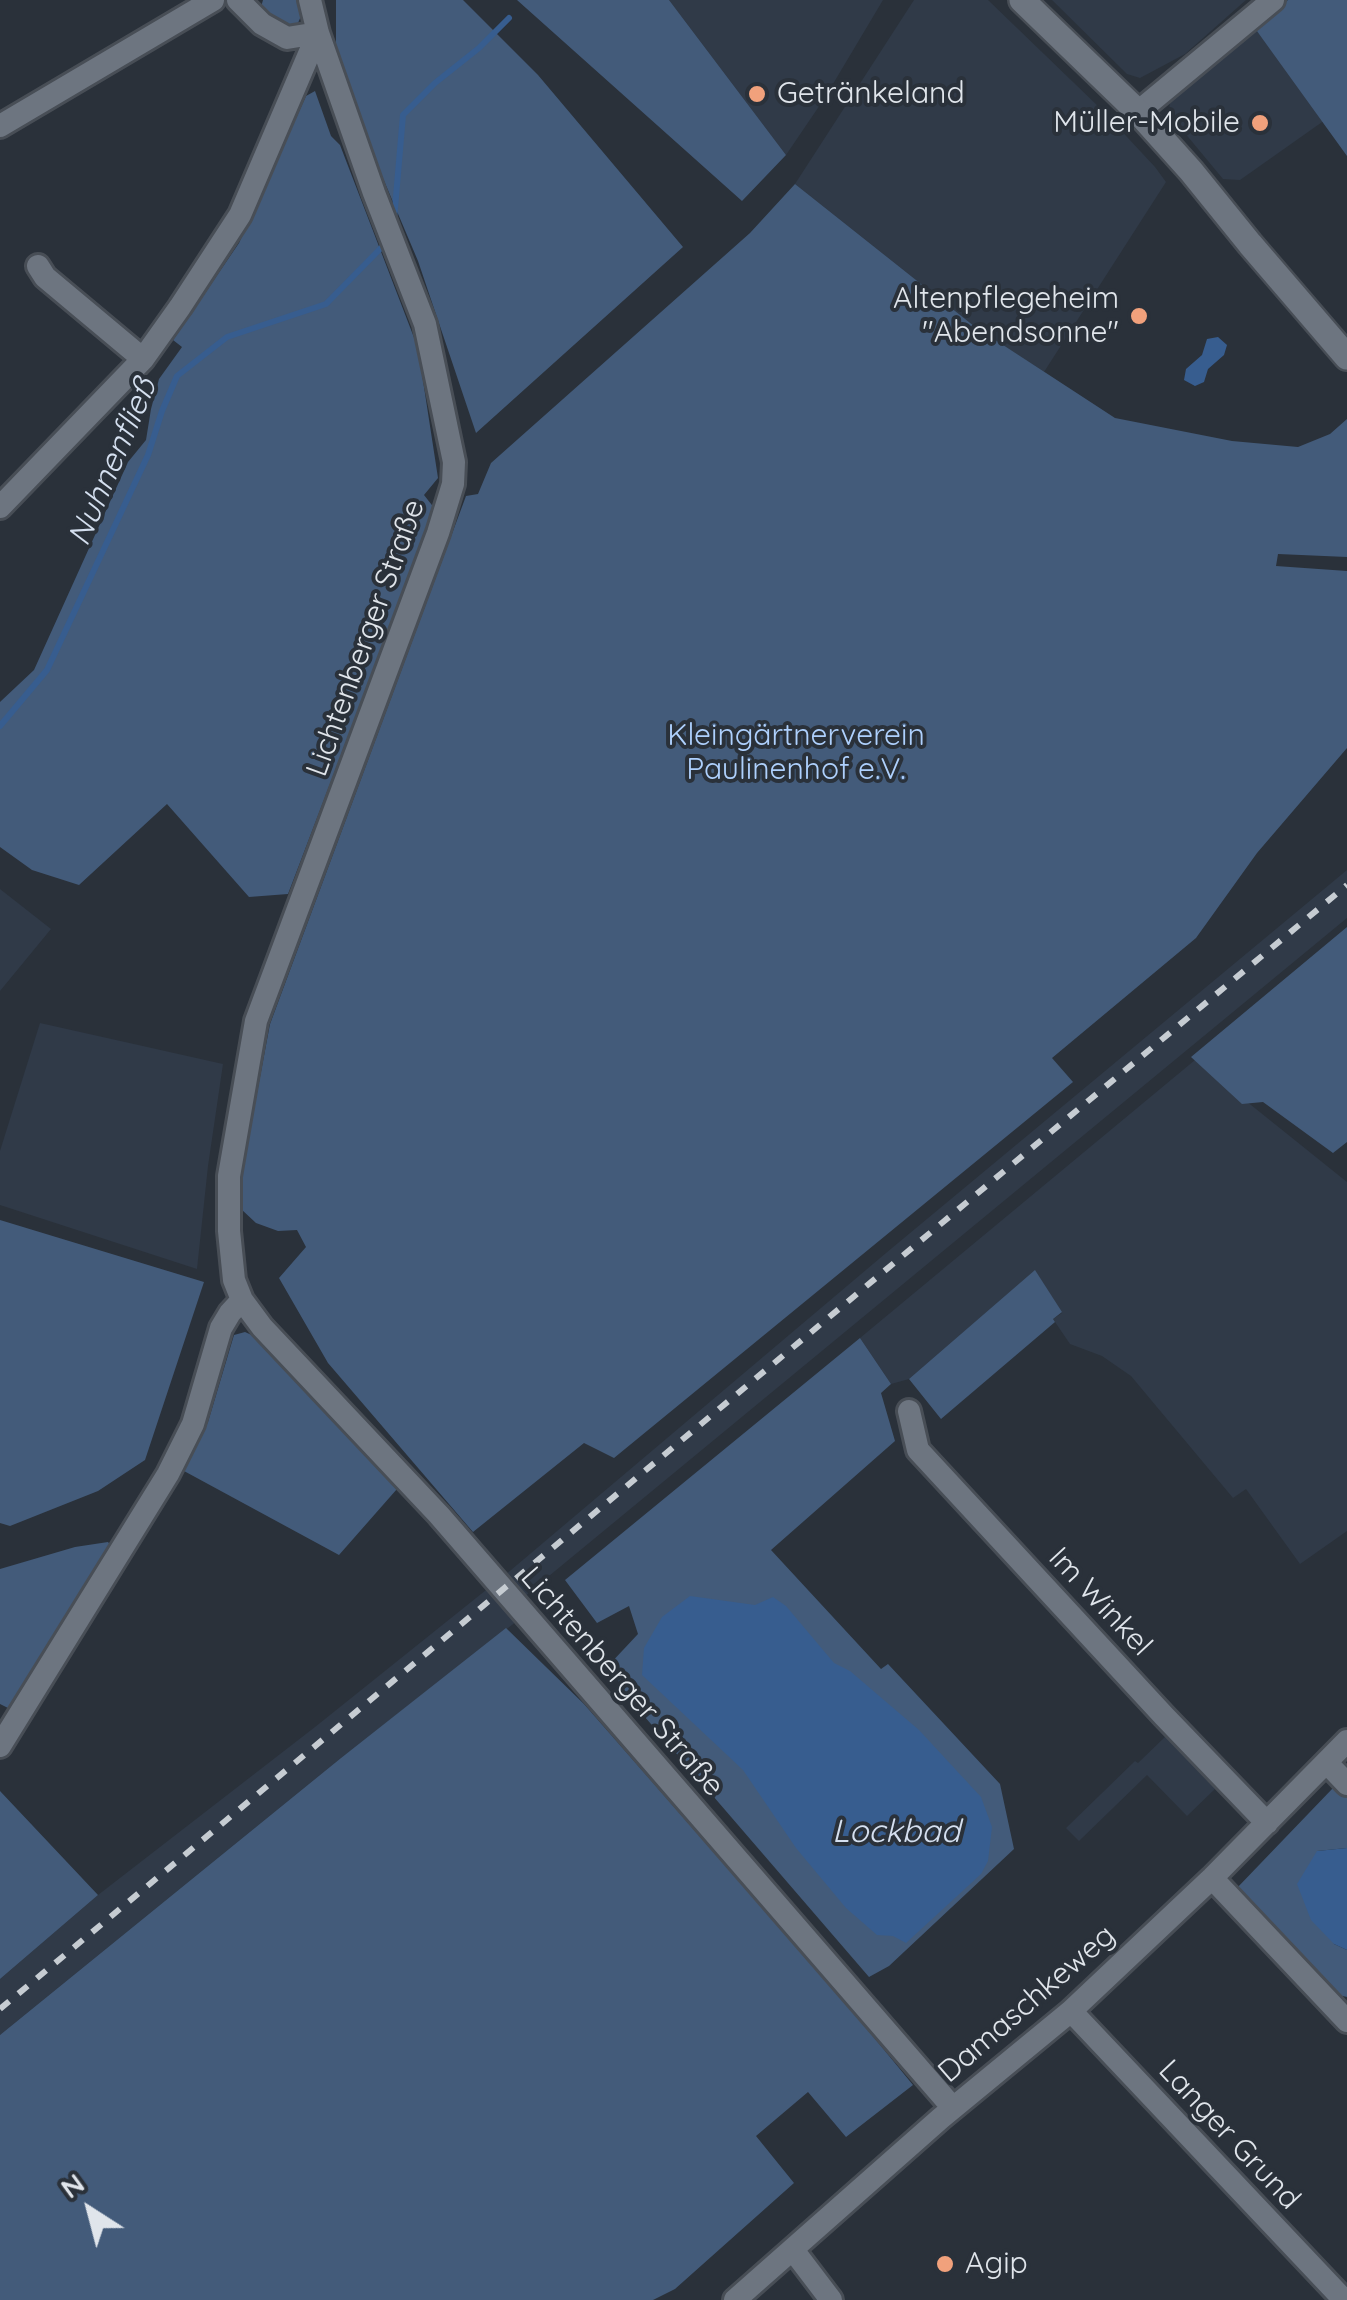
<!DOCTYPE html>
<meta charset="utf-8">
<style>
body{margin:0}
#map{position:relative;width:1347px;height:2300px;overflow:hidden;background:#2a313a;font-family:Quicksand,sans-serif}
canvas{display:block}
.north{position:absolute;left:40px;top:2160px;width:100px;height:100px;-webkit-text-stroke:8px #2a313a;paint-order:stroke;rotate:324deg;font-size:28px;font-weight:700;line-height:40px;text-align:center;color:#e0e5eb}
.north::after{content:'';display:block;margin:auto;width:35px;height:45px;background:#e0e5eb;clip-path:polygon(50% 0,100% 100%,50% 72%,0 100%)}
</style>
<div id="map">
<canvas width="1347" height="2300"></canvas>
<div class="north">N</div>
</div>
<script>
const context = document.querySelector('canvas').getContext('2d');
context.lineJoin = 'round';
function fill(path, color) {
  context.fillStyle = color;
  context.fill(path, 'evenodd');
}
function toPath(rows) {
  const path = new Path2D();
  for (const r of rows) {
    path.moveTo(r[0], r[1]);
    for (let i = 2; i < r.length; i += 2) path.lineTo(r[i], r[i + 1]);
  }
  return path;
}
function strokePath(path, color, width, dash) {
  context.strokeStyle = color;
  context.lineWidth = width;
  context.lineCap = dash ? 'butt' : 'round';
  context.setLineDash(dash || []);
  context.stroke(path);
}
function label(font, color, halo, rows, align = 'center') {
  context.font = font + ' Quicksand,sans-serif';
  context.lineWidth = 8;
  context.setLineDash([]);
  context.textBaseline = 'middle';
  context.strokeStyle = halo;
  context.fillStyle = color;
  for (const [text, x, y, turn = 0] of rows) {
    context.save();
    context.translate(x, y);
    context.rotate((+turn || 0) * Math.PI / 180);
    context.textAlign = isNaN(turn) ? turn : align;
    if (halo) context.strokeText(text, 0, 0);
    context.fillText(text, 0, 0);
    context.restore();
  }
}
const built = toPath([
 [669,0,883,0,824,99,786,155],
 [914,0,988,0,1101,109,1155,167,1166,182,1044,372,974,326,795,184],
 [1052,0,1246,0,1185,54,1140,78,1127,74],
 [1254,27,1325,120,1240,180,1223,179,1169,114,1170,101,1179,90],
 [1347,870,1347,918,532,1590,509,1611,517,1621,341,1758,0,2035,0,1979,98,1895,315,1727,511,1570,886,1253],
 [0,889,51,929,0,991],
 [40,1023,223,1064,208,1166,197,1269,0,1205,0,1151],
 [1195,1060,1347,1182,1347,1531,1300,1564,1246,1489,1233,1498,1131,1376,1102,1356,1070,1344,1053,1319,1062,1313,1035,1271,909,1379,891,1384,860,1338],
 [1166,1736,1216,1788,1187,1816,1147,1775,1079,1841,1066,1828,1135,1761,1138,1763]
]);
const green = toPath([
 [263,0,300,0,301,16,298,23,287,27,261,7],
 [336,0,463,0,538,75,683,247,476,433,418,261,346,91,336,45],
 [517,0,669,0,786,155,742,201],
 [1288,0,1347,0,1347,156,1254,27],
 [315,91,331,136,340,145,418,348,438,478,424,495,435,509,288,894,249,897,167,804,79,885,32,870,0,847,0,702,34,670,128,462,146,440,151,409,159,379,182,347,173,340,239,243,306,96],
 [795,184,974,326,1115,418,1232,441,1298,447,1330,434,1347,419,1347,557,1278,554,1276,566,1347,571,1347,748,1257,853,1196,938,1052,1058,1073,1082,614,1458,584,1443,473,1532,328,1363,279,1278,306,1247,297,1230,278,1231,256,1223,241,1209,240,1183,270,1024,466,496,478,494,491,463,750,233],
 [1347,927,1347,1142,1333,1153,1263,1102,1242,1104,1191,1057],
 [0,1220,204,1282,145,1460,98,1491,10,1526,0,1523],
 [1035,1270,1062,1312,1053,1319,1055,1322,941,1419,909,1379],
 [245,1332,256,1337,397,1489,339,1555,184,1471,208,1422,234,1335],
 [860,1338,891,1384,881,1393,895,1441,771,1550,881,1669,888,1664,1000,1784,1014,1849,889,1966,869,1977,632,1702,608,1666,638,1634,629,1606,597,1623,565,1580],
 [108,1542,114,1550,8,1708,0,1704,0,1569,75,1547],
 [506,1628,584,1704,839,1995,913,2085,846,2137,808,2092,756,2136,794,2183,675,2289,653,2300,0,2300,0,2035,341,1758],
 [1339,1787,1347,1795,1347,1848,1317,1851,1334,1944,1347,1950,1347,1997,1334,1994,1236,1889,1333,1788],
 [0,1791,98,1895,0,1979]
]);
const water = toPath([
 [1218,337,1227,345,1224,355,1208,369,1204,382,1195,386,1184,380,1186,369,1202,355,1207,339],
 [690,1596,755,1605,773,1597,786,1606,834,1663,850,1671,919,1730,981,1797,992,1827,988,1861,981,1874,906,1943,893,1936,877,1935,846,1908,796,1848,743,1770,642,1675,644,1648,662,1617],
 [1347,1848,1347,1950,1334,1944,1311,1920,1297,1884,1317,1851]
]);
const stream = toPath([
 [394,220,403,115,435,83,479,48,509,18],
 [0,726,47,670,148,455,162,411,177,376,227,337,326,304,381,248]
]);
const minor = toPath([
 [238,0,262,24,287,38,318,33],
 [310,0,318,33,374,193,425,324,454,462,453,484,438,533,256,1021,229,1176,229,1231,234,1280,242,1300,262,1327,439,1515,953,2108],
 [1138,112,1273,0],
 [0,126,213,0],
 [38,266,45,277,143,359],
 [0,507,143,359,180,307,240,215,318,33],
 [909,1411,918,1450,1164,1716,1267,1823],
 [0,1746,168,1474,193,1424,221,1328,230,1313,242,1300],
 [1327,1763,1347,1784],
 [1212,1878,1347,2021],
 [1071,2011,1344,2300],
 [793,2250,831,2300],
 [735,2300,941,2118,1071,2011,1212,1878,1347,1741]
]);
const tertiary = toPath([
 [1022,0,1138,112,1191,171,1250,244,1347,357]
]);
const rail = toPath([
 [0,2009,1347,885]
]);
const markers = [
 [757,94,10,"#f1a17c"],
 [1260,123,10,"#f1a17c"],
 [1139,316,10,"#f1a17c"],
 [945,2264,10,"#f1a17c"]
];
const poiNames = [
 ["Getränkeland",777,94],
 ["Müller-Mobile",1240,123,"right"],
 ["Altenpflegeheim",1119,299,"right"],
 ["\"Abendsonne\"",1119,333,"right"],
 ["Agip",965,2264]
];
const streetNames = [
 ["Lichtenberger Straße",366,638,-70],
 ["Im Winkel",1100,1602,47],
 ["Lichtenberger Straße",622,1682,49],
 ["Damaschkeweg",1027,2004,-41],
 ["Langer Grund",1229,2135,47]
];
const parkNames = [
 ["Kleingärtnerverein",796,736],
 ["Paulinenhof e.V.",796,770]
];
const waterNames = [
 ["Nuhnenfließ",113,462,-67],
 ["Lockbad",896,1832]
];
fill(built, '#303a48');
fill(green, '#435b7a');
fill(water, '#375d8f');
strokePath(stream, '#375d8f', 6);
strokePath(minor, '#484e56', 28);
strokePath(tertiary, '#484e56', 30);
strokePath(minor, '#6d7580', 22);
strokePath(tertiary, '#6d7580', 25);
strokePath(rail, '#c6ccd2', 6, [12, 12]);
for (const [x, y, r, color] of markers) {
  const dot = new Path2D();
  dot.arc(x, y, r, 0, 2 * Math.PI);
  context.fillStyle = color;
  context.fill(dot);
  strokePath(dot, '#2a313a', 4);
}
label('30px', '#e0e5eb', '#2a313a', poiNames, 'left');
label('30px', '#e0e5eb', '#2a313a', streetNames);
label('30px', '#aed0fd', '#2a313a', parkNames);
label('italic 32px', '#d5e0f0', '#2a313a', waterNames);
</script>
